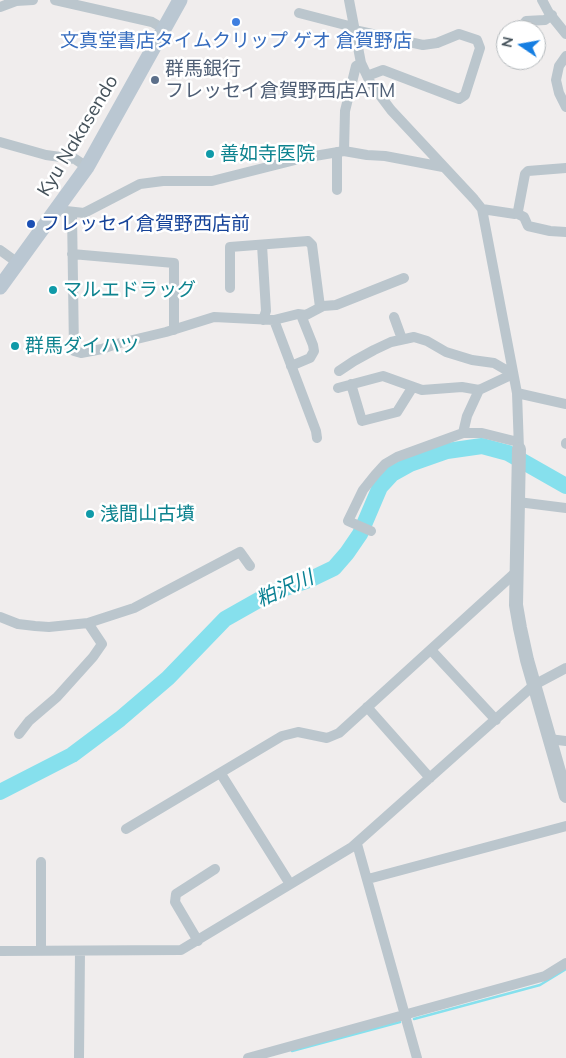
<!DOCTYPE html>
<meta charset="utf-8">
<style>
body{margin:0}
#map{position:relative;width:566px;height:1058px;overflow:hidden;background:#f0eded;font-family:Mulish,sans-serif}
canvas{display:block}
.north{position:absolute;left:496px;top:20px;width:50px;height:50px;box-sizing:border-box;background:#fff;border:1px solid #b5babd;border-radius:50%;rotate:282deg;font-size:14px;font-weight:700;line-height:20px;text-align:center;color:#45525b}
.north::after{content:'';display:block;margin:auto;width:18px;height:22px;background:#157ee2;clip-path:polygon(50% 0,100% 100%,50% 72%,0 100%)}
</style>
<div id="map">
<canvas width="566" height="1058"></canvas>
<div class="north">N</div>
</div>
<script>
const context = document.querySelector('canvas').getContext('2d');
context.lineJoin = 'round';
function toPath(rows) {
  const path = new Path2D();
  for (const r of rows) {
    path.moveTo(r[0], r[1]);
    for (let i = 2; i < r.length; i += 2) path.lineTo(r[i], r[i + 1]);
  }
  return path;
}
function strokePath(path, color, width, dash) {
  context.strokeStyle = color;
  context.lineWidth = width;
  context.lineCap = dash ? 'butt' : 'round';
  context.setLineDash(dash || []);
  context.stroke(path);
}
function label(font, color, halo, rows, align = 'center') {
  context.font = font + ' Mulish,"Noto Sans JP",sans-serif';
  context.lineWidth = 5;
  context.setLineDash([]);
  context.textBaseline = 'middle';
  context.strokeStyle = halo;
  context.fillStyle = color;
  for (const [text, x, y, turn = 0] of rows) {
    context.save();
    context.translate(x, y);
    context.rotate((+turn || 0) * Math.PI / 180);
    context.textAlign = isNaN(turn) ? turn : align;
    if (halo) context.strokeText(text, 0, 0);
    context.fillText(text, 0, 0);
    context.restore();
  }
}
const stream = toPath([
 [414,1019,540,985,566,969],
 [292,1051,400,1022]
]);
const river = toPath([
 [0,792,72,755,120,719,168,678,225,619,271,593,309,580,334,568,347,553,360,534,380,487,392,474,410,464,447,451,482,446,508,453,566,486]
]);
const minor = toPath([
 [55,0,152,22,164,29],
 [349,0,361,63,370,82,391,110,474,199,482,209,517,393,519,449],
 [542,0,549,13,566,34],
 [0,7,16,1,33,0],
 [299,13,353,27],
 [354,30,423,45,437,43,459,34,477,40,480,48,465,95,459,99,383,70,367,76],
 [521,30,526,21,545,20,552,15],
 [566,56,559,66,556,80,559,93,566,107],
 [0,142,46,155,75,159,87,167],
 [344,151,345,111,356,66,361,63],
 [337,152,337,190],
 [482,209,515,214,518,211,525,174,528,171,566,168],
 [66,211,84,213,140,184,163,181,212,181,303,158,344,151,367,155,385,156,443,167],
 [72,213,74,351,81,353,102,349,116,344,166,332,214,317,274,320,298,314,306,315,323,306,336,305,404,278],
 [516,213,524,217,528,226,550,231,566,232],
 [262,245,266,311,263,320],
 [0,250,18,263],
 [72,254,174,263,174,330],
 [230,288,230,247,308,241,312,245,320,307],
 [394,317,402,339],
 [274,320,316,431,317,438],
 [291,366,310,358,314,351,313,345,301,315],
 [339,371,354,361,374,350,391,342,414,337,427,341,446,352,472,360,494,363,513,374],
 [351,384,362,421,397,412,412,388],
 [338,388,383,376,422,390,462,387,479,390,513,374],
 [517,393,566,404],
 [463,433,482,433,518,442],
 [566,443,566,444],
 [518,502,566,508],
 [371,531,348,521,363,490,375,475,385,464,397,457,463,433,467,416,479,390],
 [0,617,18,624,35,626,49,627,88,623,134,608,240,552,250,566],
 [431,650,496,720],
 [367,707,430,778],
 [19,734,29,721,57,697,93,657,102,644,88,623],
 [549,739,566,741],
 [221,774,290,884],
 [126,829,282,736,298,732,327,738,339,733,516,572],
 [357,844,417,1058],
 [41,862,41,951],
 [368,879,566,826],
 [198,941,175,902,176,894,215,869],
 [0,951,181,950,352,847,534,685,566,668],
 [79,1058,80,951],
 [248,1058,545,976,566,963]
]);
const tertiary = toPath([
 [519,449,516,605,520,628,527,660,566,796]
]);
const secondary = toPath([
 [0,287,87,167,180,0]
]);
const markers = [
 [236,22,5,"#3f7fe0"],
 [155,80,5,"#5c6f8a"],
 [210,154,5,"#0f9aa8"],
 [31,224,5,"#1a4fb4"],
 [53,290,5,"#0f9aa8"],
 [15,346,5,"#0f9aa8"],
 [90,514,5,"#0f9aa8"]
];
const shopNames = [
 ["文真堂書店タイムクリップ ゲオ 倉賀野店",236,41]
];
const serviceNames = [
 ["群馬銀行",165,69],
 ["フレッセイ倉賀野西店ATM",165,91]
];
const streetNames = [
 ["Kyu Nakasendo",78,136,-59]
];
const cultureNames = [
 ["善如寺医院",220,154],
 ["マルエドラッグ",63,290],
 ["群馬ダイハツ",25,346],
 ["浅間山古墳",100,514]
];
const transitNames = [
 ["フレッセイ倉賀野西店前",41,224]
];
const waterNames = [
 ["粕沢川",285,589,-24]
];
strokePath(stream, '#86e0ed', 2.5);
strokePath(river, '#86e0ed', 16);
strokePath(minor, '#bbc6cd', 10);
strokePath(tertiary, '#bbc6cd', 14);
strokePath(secondary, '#bac7d2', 15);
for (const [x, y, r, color] of markers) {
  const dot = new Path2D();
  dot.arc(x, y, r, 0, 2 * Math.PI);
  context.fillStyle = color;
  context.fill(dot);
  strokePath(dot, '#fff', 2);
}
label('19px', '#366cbe', '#fff', shopNames);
label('19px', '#4e5e75', '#fff', serviceNames, 'left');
label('19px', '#45525b', '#fff', streetNames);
label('19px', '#0d838f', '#fff', cultureNames, 'left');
label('19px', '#164399', '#fff', transitNames, 'left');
label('italic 20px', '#0a8193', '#fff', waterNames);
</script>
